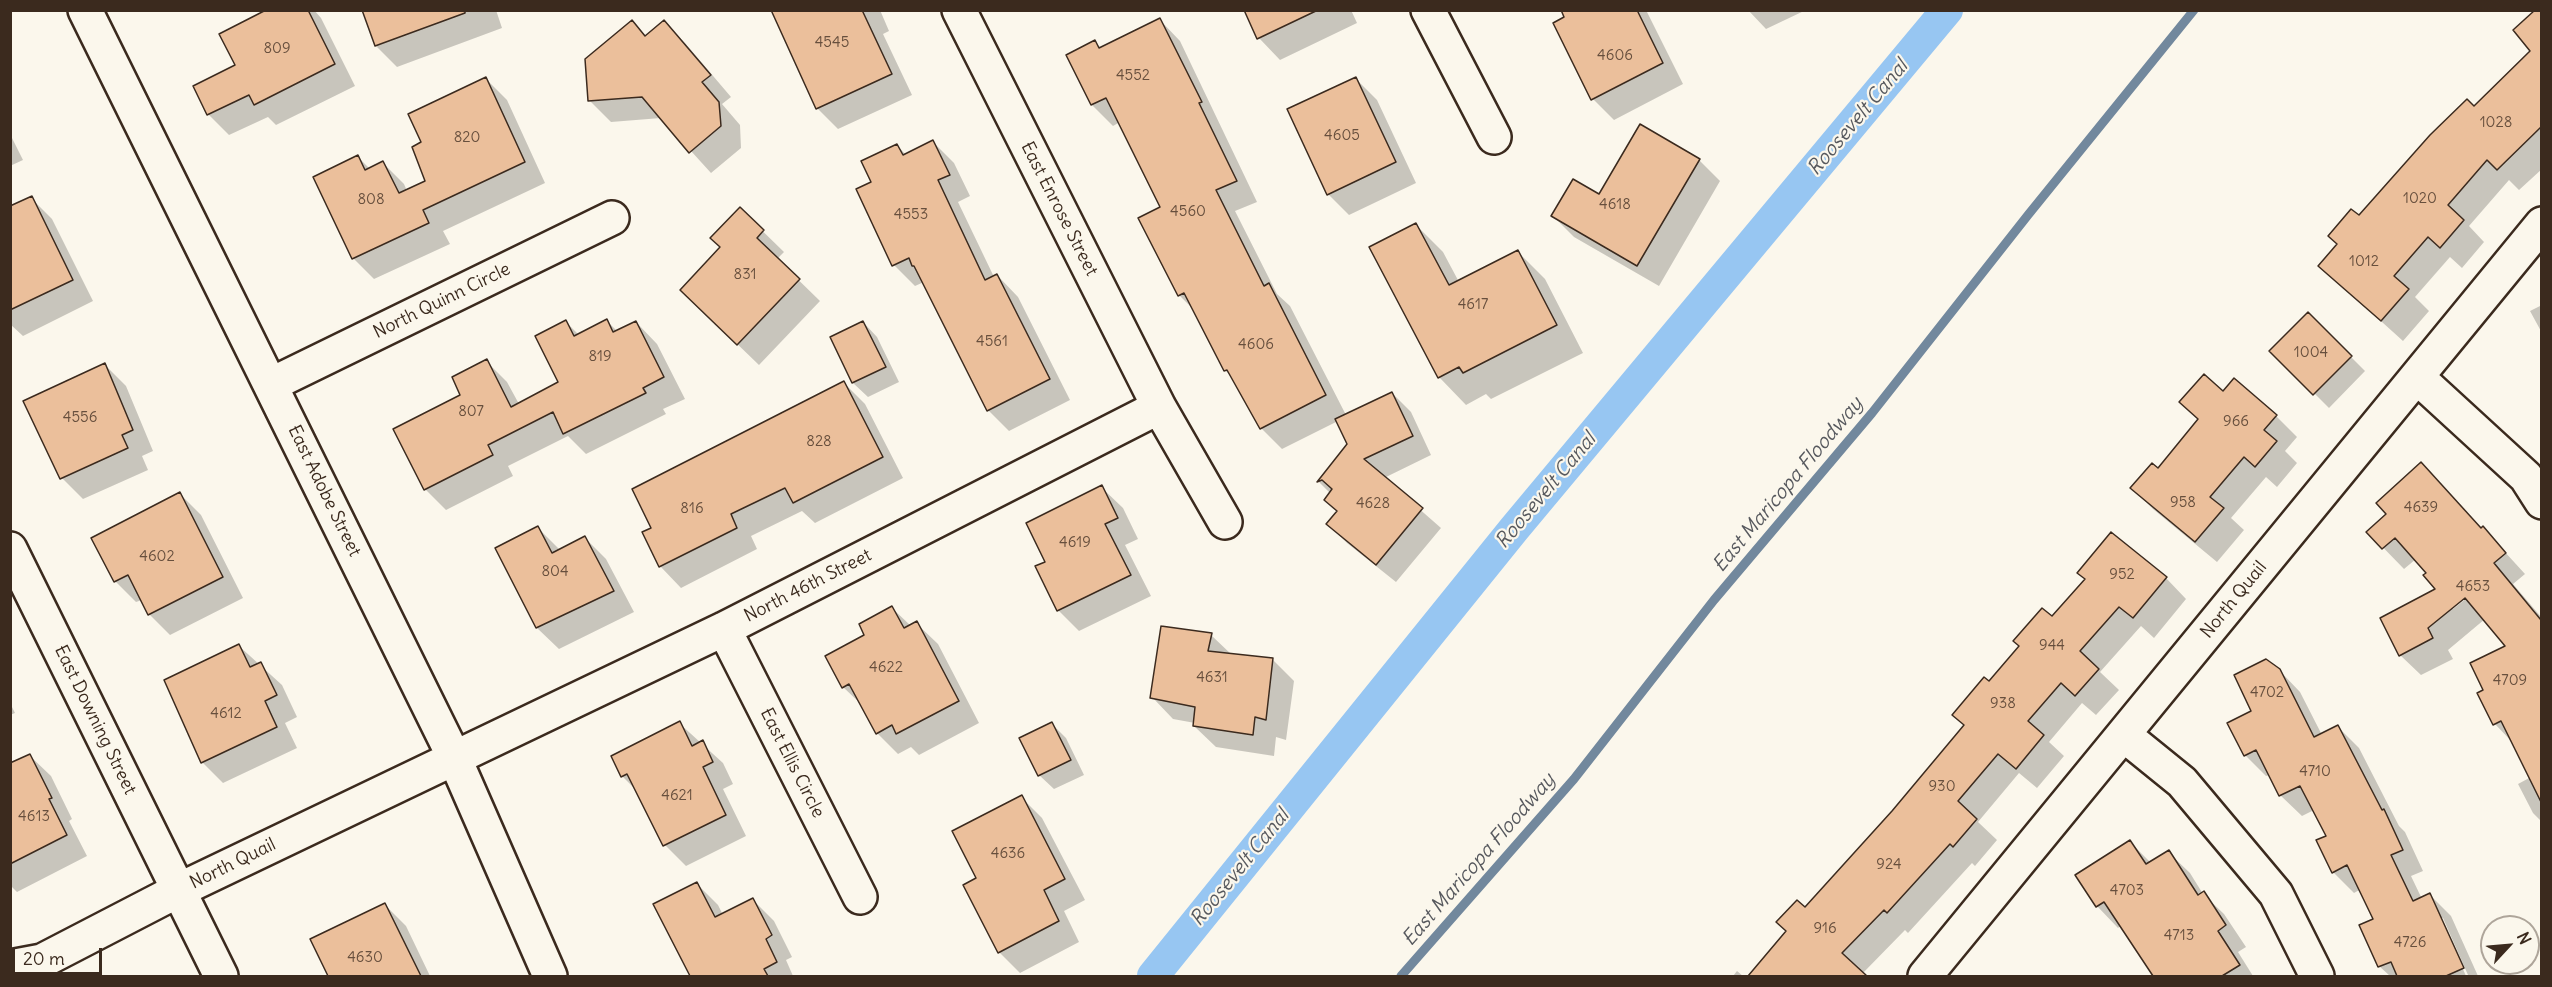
<!DOCTYPE html>
<style>
body{margin:0}
#map{position:relative;width:2552px;height:987px;overflow:hidden;background:#fbf7ec;font-family:Delius,sans-serif}
canvas{display:block}
.frame{position:absolute;inset:0;border:12px solid #3b2a1e;pointer-events:none}
.north{position:absolute;left:2480px;top:915px;width:60px;height:60px;box-sizing:border-box;background:#fbf7ec;border:2px solid #aea59a;border-radius:50%;rotate:64deg;font-size:16px;font-weight:700;line-height:24px;text-align:center;color:#3b2a1e}
.north::after{content:'';display:block;margin:auto;width:21px;height:27px;background:#3b2a1e;clip-path:polygon(50% 0,100% 100%,50% 72%,0 100%)}
.scale{position:absolute;left:12px;top:948px;width:90px;height:27px;box-sizing:border-box;border:3px solid #3b2a1e;border-top:0;padding-left:8px;font-size:18px;line-height:21px;white-space:nowrap;color:#3b2a1e;-webkit-text-stroke:4px #fbf7ec;paint-order:stroke}
</style>
<div id="map">
<canvas width="2552" height="987"></canvas>
<div class="frame"></div>
<div class="north">N</div>
<div class="scale">20 m</div>
</div>
<script>
const context = document.querySelector('canvas').getContext('2d');
context.lineJoin = 'round';
function fill(path, color) {
  context.fillStyle = color;
  context.fill(path, 'evenodd');
}
function toPath(rows) {
  const path = new Path2D();
  for (const r of rows) {
    path.moveTo(r[0], r[1]);
    for (let i = 2; i < r.length; i += 2) path.lineTo(r[i], r[i + 1]);
  }
  return path;
}
function strokePath(path, color, width, dash) {
  context.strokeStyle = color;
  context.lineWidth = width;
  context.lineCap = dash ? 'butt' : 'round';
  context.setLineDash(dash || []);
  context.stroke(path);
}
function label(font, color, halo, rows, align = 'center') {
  context.font = font + ' Delius,sans-serif';
  context.lineWidth = 4.5;
  context.setLineDash([]);
  context.textBaseline = 'middle';
  context.strokeStyle = halo;
  context.fillStyle = color;
  for (const [text, x, y, turn = 0] of rows) {
    context.save();
    context.translate(x, y);
    context.rotate((+turn || 0) * Math.PI / 180);
    context.textAlign = isNaN(turn) ? turn : align;
    if (halo) context.strokeText(text, 0, 0);
    context.fillText(text, 0, 0);
    context.restore();
  }
}
const shadow = toPath([
 [271,10,314,10,321,18,355,86,276,125,268,117,229,135,208,114],
 [363,10,496,10,502,28,397,67,376,46],
 [779,10,880,10,889,31,883,34,912,95,838,129,817,108],
 [1245,10,1351,10,1357,23,1280,60,1259,38],
 [1562,10,1646,10,1683,84,1614,120,1593,99],
 [1748,10,1806,10,1766,29],
 [2537,10,2542,10,2542,169,2519,190,2509,180,2469,226,2484,242,2462,268,2450,257,2415,297,2429,311,2403,341,2320,266,2359,217,2533,51],
 [1159,19,1180,41,1257,202,1235,211,1277,294,1290,306,1346,415,1392,393,1411,412,1431,455,1384,478,1441,528,1396,582,1347,543,1328,524,1338,512,1326,500,1330,493,1319,482,1349,445,1338,421,1282,449,1261,428,1234,380,1225,370,1195,311,1179,295,1162,207,1120,122,1113,126,1092,105,1068,56,1095,42,1101,48],
 [632,22,646,37,664,22,685,43,731,97,722,104,740,125,741,148,711,173,661,118,611,122,589,100],
 [486,79,507,100,545,183,443,231,450,244,374,279,353,258,358,157,370,169,383,163,404,184,407,191,427,182,423,143],
 [1356,79,1377,100,1416,183,1349,215,1328,194],
 [10,134,23,160,10,166],
 [933,142,954,163,970,196,958,202,994,277,997,275,1018,297,1070,400,1009,431,988,410,924,282,915,286,894,265,858,190,873,183,897,145,906,155],
 [1699,160,1720,181,1659,286,1574,237,1553,216,1600,196],
 [31,198,52,219,93,301,23,336,10,324,10,208],
 [740,209,784,252,777,259,820,301,759,365,703,311,722,248],
 [1416,225,1443,252,1459,282,1518,252,1545,279,1583,353,1491,399,1486,394,1466,405,1439,377,1371,247],
 [2542,305,2542,333,2530,311],
 [2308,314,2365,371,2329,408,2272,351],
 [607,321,618,332,636,322,657,344,685,399,663,409,666,414,586,454,568,436,508,466,513,476,446,510,425,489,462,396,486,361,507,382,519,404,560,383,566,322,579,335],
 [863,322,877,337,899,382,868,397,853,383,832,337],
 [105,365,126,386,153,451,142,456,148,470,83,499,62,478],
 [844,383,865,404,903,478,815,523,802,511,751,536,757,549,681,588,660,566,653,529],
 [2223,393,2276,416,2297,437,2285,451,2297,463,2277,487,2266,477,2231,518,2244,530,2217,562,2153,509,2132,488,2158,470],
 [1101,487,1123,508,1138,539,1125,545,1151,596,1079,631,1058,610,1047,562],
 [180,494,201,515,243,598,170,635,149,614,142,600,136,602,115,581],
 [538,528,560,550,585,538,606,559,634,612,559,649,537,628,497,549],
 [2483,528,2525,574,2513,584,2542,618,2542,822,2533,813,2518,784,2531,777,2513,743,2495,724,2479,694,2485,690,2507,646,2485,619,2448,650,2453,659,2421,675,2400,655,2437,590,2429,573,2416,559,2404,569,2368,532],
 [2470,592,2472,594,2453,609,2451,607],
 [2166,578,2186,599,2154,638,2141,626,2100,672,2119,690,2096,715,2082,703,2049,742,2064,756,2037,788,2019,773,1978,822,1997,840,1975,866,1972,863,1908,933,1905,930,1862,974,1864,976,1750,976,1805,909,1893,812,1966,726,1989,683,2052,619],
 [892,608,911,626,916,623,938,644,979,723,919,755,911,747,898,754,877,733,863,706,843,687,866,635],
 [1211,635,1232,655,1273,660,1294,681,1286,740,1276,737,1274,756,1216,747,1194,726,1195,723,1173,719,1152,697],
 [239,646,282,685,297,717,285,723,297,748,223,783,202,762],
 [2279,670,2300,692,2322,735,2338,727,2359,748,2399,826,2405,832,2423,871,2411,876,2422,899,2430,895,2451,916,2478,976,2390,976,2379,966,2375,919,2361,889,2354,893,2333,872,2328,837,2314,810,2302,816,2280,795,2270,775,2266,776,2245,755,2253,711],
 [2440,918,2443,918,2468,975,2466,976],
 [10,703,15,713,10,715],
 [679,723,723,763,733,784,723,789,746,836,686,866,665,845,638,792,622,776],
 [1052,724,1066,738,1084,775,1054,789,1039,775],
 [29,755,51,776,72,819,69,821,87,856,17,892,10,885,10,765],
 [1021,797,1042,818,1085,900,1064,911,1079,942,1020,973,999,952,978,878],
 [2130,842,2151,863,2168,852,2190,873,2203,894,2224,914,2246,947,2238,952,2253,976,2155,976,2121,925,2118,928,2097,906],
 [697,884,718,905,723,915,753,900,774,921,792,957,786,960,793,976,691,976,655,905],
 [385,905,406,926,430,976,329,976,312,940],
 [1737,971,1743,976,1733,976]
]);
const stream = toPath([
 [1401,976,1574,779,1714,600,1872,413,2028,215,2194,10]
]);
const canal = toPath([
 [1153,976,1514,529,1947,10]
]);
const building = toPath([
 [266,10,308,10,335,64,254,105,249,95,207,115,193,86,235,65,219,34,266,10],
 [362,10,465,10,465,13,375,46,362,10],
 [771,10,862,10,892,74,816,109,771,10],
 [1244,10,1318,10,1257,39,1244,10],
 [1561,10,1637,10,1663,63,1591,100,1553,23,1564,17,1561,10],
 [2535,10,2541,10,2541,127,2497,170,2487,160,2448,205,2464,220,2440,248,2428,237,2394,276,2409,289,2381,321,2318,266,2337,244,2328,236,2351,209,2359,215,2430,135,2467,99,2474,106,2530,51,2513,30,2535,10],
 [1160,18,1202,102,1199,103,1237,181,1216,190,1264,286,1269,283,1326,395,1260,429,1227,370,1224,371,1184,293,1178,296,1138,218,1160,207,1106,98,1091,105,1066,55,1095,40,1099,48,1160,18],
 [632,20,645,36,664,20,711,75,702,82,719,102,721,126,689,153,642,97,588,101,585,59,632,20],
 [486,77,525,162,423,210,429,223,352,259,313,177,358,155,365,170,383,161,399,193,425,181,412,147,421,142,408,114,486,77],
 [1356,77,1396,162,1327,195,1287,109,1356,77],
 [1640,124,1700,159,1637,266,1551,216,1573,179,1599,194,1640,124],
 [933,140,950,175,938,180,985,280,997,274,1050,379,987,411,914,266,912,266,909,258,892,266,856,189,871,182,861,161,897,144,903,155,933,140],
 [32,196,73,280,10,310,10,206,32,196],
 [740,207,764,230,757,238,800,279,737,345,680,290,720,247,710,238,740,207],
 [1416,223,1449,285,1518,250,1557,325,1463,373,1459,367,1438,378,1369,247,1416,223],
 [2308,312,2352,356,2313,395,2269,351,2308,312],
 [607,319,613,332,636,321,664,377,643,388,646,393,563,434,553,412,488,445,493,455,424,490,393,429,460,395,452,377,487,359,511,407,558,382,535,336,566,320,574,336,607,319],
 [863,321,886,367,852,383,830,337,863,321],
 [105,363,133,430,122,435,128,448,60,479,23,401,105,363],
 [2204,374,2223,391,2234,378,2277,415,2264,430,2277,441,2255,467,2244,457,2210,497,2224,508,2195,542,2130,488,2152,463,2158,468,2198,419,2179,402,2204,374],
 [844,381,883,457,793,503,785,488,731,514,737,528,659,567,642,532,651,528,632,489,844,381],
 [1392,392,1413,436,1364,459,1423,508,1376,565,1326,524,1337,511,1324,500,1332,489,1322,480,1317,482,1347,444,1335,419,1392,392],
 [2421,462,2481,528,2483,526,2506,553,2494,563,2541,620,2541,802,2501,721,2493,725,2477,693,2483,690,2470,663,2505,646,2465,598,2428,628,2433,638,2399,656,2380,618,2435,589,2423,575,2426,573,2395,538,2382,549,2366,532,2386,514,2376,503,2421,462],
 [1102,485,1118,518,1105,524,1131,575,1057,611,1035,566,1045,562,1026,523,1102,485],
 [180,492,223,577,148,615,128,575,114,582,91,538,180,492],
 [538,526,552,553,585,536,614,591,536,628,495,548,538,526],
 [2111,532,2167,577,2133,618,2119,607,2080,651,2099,669,2075,696,2061,683,2028,721,2044,735,2016,769,1998,754,1958,801,1977,819,1953,847,1950,844,1887,913,1884,910,1842,953,1867,976,1748,976,1786,931,1776,922,1797,900,1805,907,1892,811,1964,725,1952,715,1984,677,1989,681,2019,646,2013,641,2042,608,2052,616,2085,579,2077,573,2111,532],
 [892,606,904,628,917,621,959,701,896,734,892,725,876,734,849,684,842,688,825,656,864,635,859,624,892,606],
 [1161,626,1212,633,1208,651,1273,658,1266,720,1255,717,1253,735,1193,726,1195,707,1150,698,1161,626],
 [239,644,250,667,261,662,277,695,265,701,277,727,201,763,164,680,239,644],
 [2266,659,2280,669,2314,737,2338,725,2382,810,2384,809,2403,850,2391,855,2413,901,2430,893,2464,968,2446,976,2397,976,2391,962,2378,967,2359,925,2373,919,2347,865,2332,873,2316,840,2326,836,2300,786,2279,796,2256,750,2244,756,2227,723,2251,711,2234,675,2266,659],
 [680,721,692,746,703,740,713,762,703,767,726,815,663,846,627,774,621,777,611,756,680,721],
 [1052,722,1071,760,1038,776,1019,738,1052,722],
 [30,754,52,798,49,799,67,835,10,864,10,763,30,754],
 [1022,795,1065,879,1044,890,1059,921,998,953,963,885,976,878,952,831,1022,795],
 [2130,840,2146,864,2169,850,2198,895,2204,891,2226,925,2218,931,2240,965,2222,976,2153,976,2104,902,2096,907,2075,875,2130,840],
 [697,882,715,917,753,898,772,935,766,939,777,962,764,969,768,976,690,976,653,904,697,882],
 [385,903,421,976,328,976,310,939,385,903]
]);
const minor = toPath([
 [85,10,454,757,550,976],
 [959,10,1159,407,1225,522],
 [1428,10,1494,137],
 [2417,377,2526,477,2542,502],
 [272,384,612,218],
 [10,549,221,976],
 [724,629,860,897],
 [2124,735,2182,782,2276,894,2317,976],
 [10,967,42,961,179,890,724,629,1159,407],
 [1925,976,2542,224]
]);
const numberNames = [
 ["4545",832,43],
 ["809",277,49],
 ["4606",1615,56],
 ["4552",1133,76],
 ["1028",2496,123],
 ["4605",1342,136],
 ["820",467,138],
 ["1020",2420,199],
 ["808",371,200],
 ["4618",1615,205],
 ["4560",1188,212],
 ["4553",911,215],
 ["1012",2364,262],
 ["831",745,275],
 ["4617",1473,305],
 ["4561",992,342],
 ["4606",1256,345],
 ["1004",2311,353],
 ["819",600,357],
 ["807",471,412],
 ["4556",80,418],
 ["966",2236,422],
 ["828",819,442],
 ["958",2183,503],
 ["4628",1373,504],
 ["4639",2421,508],
 ["816",692,509],
 ["4619",1075,543],
 ["4602",157,557],
 ["804",555,572],
 ["952",2122,575],
 ["4653",2473,587],
 ["944",2052,646],
 ["4622",886,668],
 ["4631",1212,678],
 ["4709",2510,681],
 ["4702",2267,693],
 ["938",2003,704],
 ["4612",226,714],
 ["4710",2315,772],
 ["930",1942,787],
 ["4621",677,796],
 ["4613",34,817],
 ["4636",1008,854],
 ["924",1889,865],
 ["4703",2127,891],
 ["916",1825,929],
 ["4713",2179,936],
 ["4726",2410,943],
 ["4630",365,958]
];
const streetNames = [
 ["East Enrose Street",1059,209,63],
 ["North Quinn Circle",442,301,-26],
 ["East Adobe Street",324,491,64],
 ["North 46th Street",808,586,-27],
 ["North Quail",2234,600,-51],
 ["East Downing Street",95,720,64],
 ["East Ellis Circle",792,763,63],
 ["North Quail",233,864,-26]
];
const waterNames = [
 ["Roosevelt Canal",1858,118,-50],
 ["East Maricopa Floodway",1788,485,-50],
 ["Roosevelt Canal",1546,491,-50],
 ["East Maricopa Floodway",1479,860,-49],
 ["Roosevelt Canal",1240,868,-51]
];
fill(shadow, '#0003');
strokePath(stream, '#72889d', 9);
strokePath(canal, '#97c6f2', 32);
fill(building, '#ebbf9b');
strokePath(building, '#3b2a1e', 1.5);
strokePath(minor, '#3b2a1e', 38);
strokePath(minor, '#fbf7ec', 33);
label('15px', '#674f3d', null, numberNames);
label('18px', '#3b2a1e', '#fbf7ec', streetNames);
label('italic 20px', '#57595e', '#fbf7ec', waterNames);
</script>
